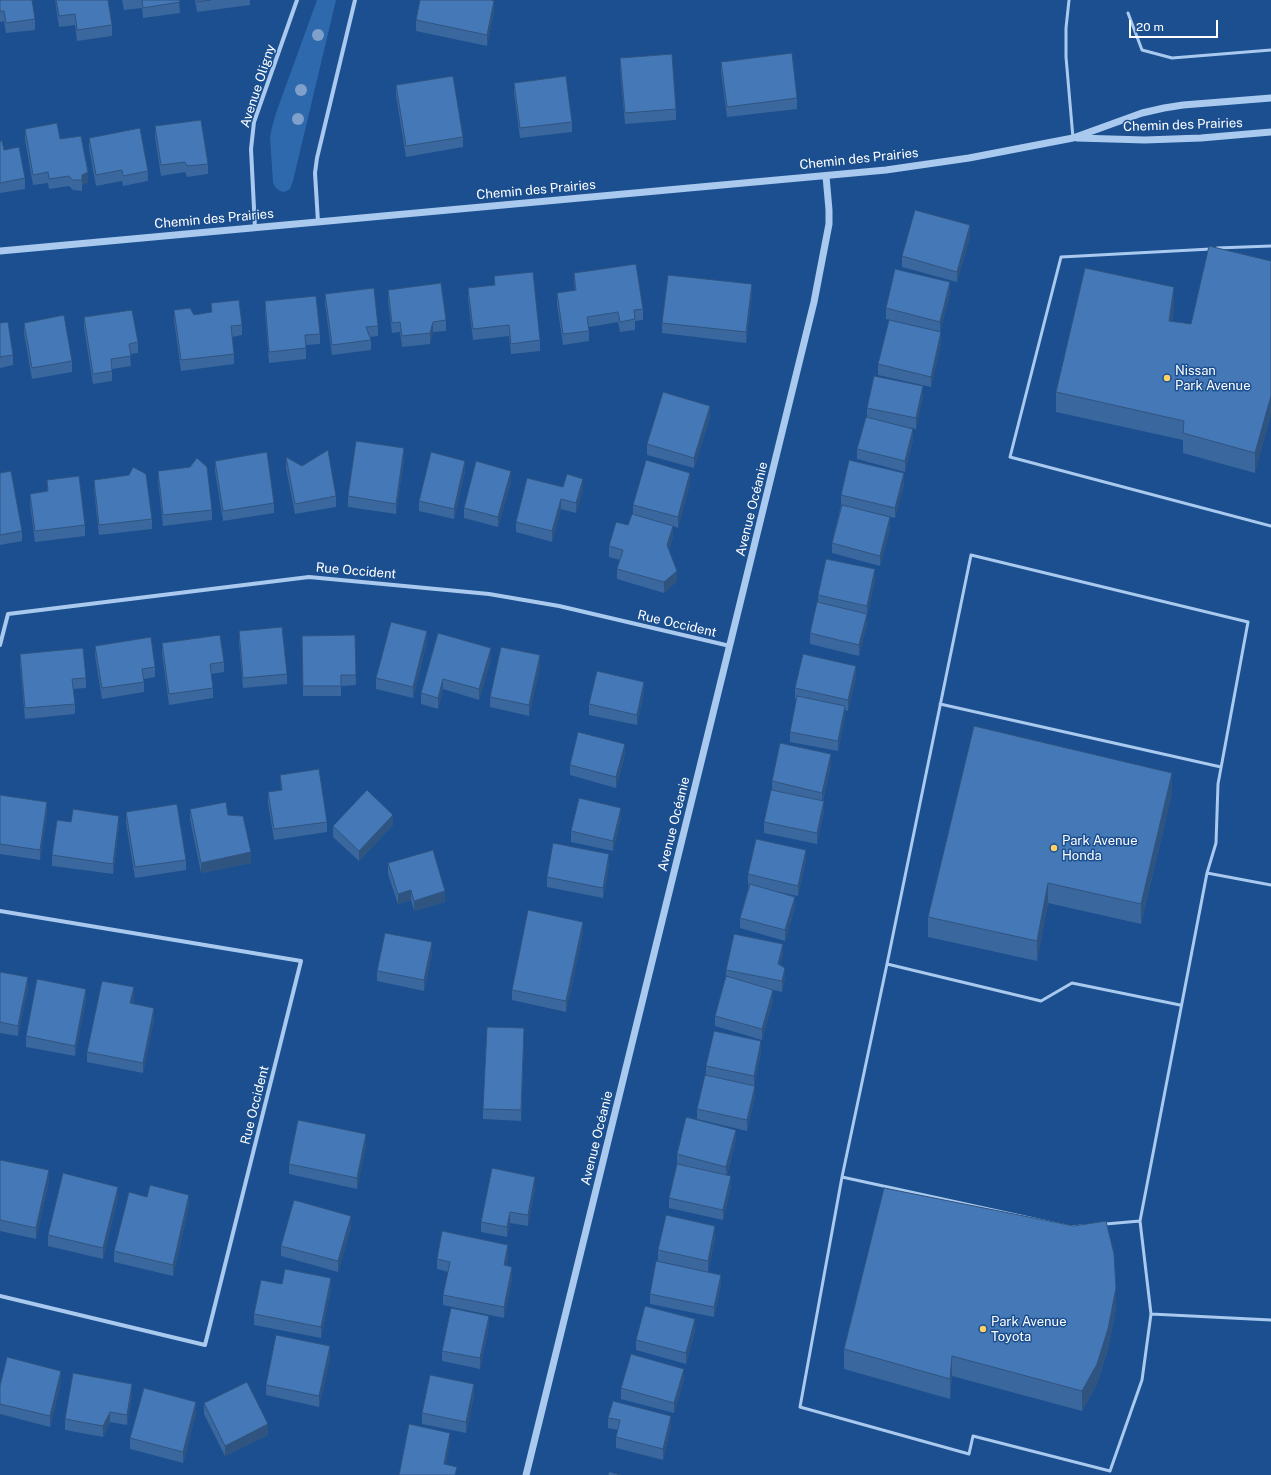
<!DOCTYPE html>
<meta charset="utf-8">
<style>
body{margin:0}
#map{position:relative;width:1271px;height:1475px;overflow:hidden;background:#1b4f8f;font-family:"Public Sans",sans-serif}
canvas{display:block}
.scale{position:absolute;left:1129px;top:20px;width:89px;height:18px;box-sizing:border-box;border:2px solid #fff;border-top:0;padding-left:5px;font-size:12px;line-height:14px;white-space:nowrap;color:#fff;-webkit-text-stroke:3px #1b4f8f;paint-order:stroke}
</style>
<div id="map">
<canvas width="1271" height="1475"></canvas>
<div class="scale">20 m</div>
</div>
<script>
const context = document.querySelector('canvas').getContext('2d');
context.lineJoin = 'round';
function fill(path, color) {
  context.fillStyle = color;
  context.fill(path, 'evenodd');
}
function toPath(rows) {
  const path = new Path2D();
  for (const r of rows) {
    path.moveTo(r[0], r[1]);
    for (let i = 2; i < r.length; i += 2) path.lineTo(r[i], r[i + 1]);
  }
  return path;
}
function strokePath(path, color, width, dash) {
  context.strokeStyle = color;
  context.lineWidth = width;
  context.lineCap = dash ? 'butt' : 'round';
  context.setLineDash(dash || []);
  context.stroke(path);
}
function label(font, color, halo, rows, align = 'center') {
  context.font = font + ' "Public Sans",sans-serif';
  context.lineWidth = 3;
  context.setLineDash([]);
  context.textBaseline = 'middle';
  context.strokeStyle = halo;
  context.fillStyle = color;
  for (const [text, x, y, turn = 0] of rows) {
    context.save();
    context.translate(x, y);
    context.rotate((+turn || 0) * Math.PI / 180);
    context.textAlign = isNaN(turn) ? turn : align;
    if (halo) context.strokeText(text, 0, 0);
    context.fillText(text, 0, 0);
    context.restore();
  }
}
const green = toPath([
 [317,0,336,0,293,181,290,189,284,192,280,191,276,188,273,183,270,137,272,127,276,113]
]);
const service = toPath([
 [1069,0,1066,28,1066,57,1073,138],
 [1128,13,1142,50,1172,58,1271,50],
 [1217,248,1271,246],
 [1211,249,1061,257,1010,457,1271,526],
 [940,704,1221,767],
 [1207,873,1271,885],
 [887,964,971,555,1248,622,1218,784,1216,843,1207,873,1140,1221],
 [842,1177,1071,1227,1140,1221,1151,1314,1142,1380,1110,1471,973,1436,969,1454,800,1407,842,1177],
 [842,1177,887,964,1041,1001,1072,983,1180,1005],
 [1151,1314,1271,1320]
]);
const minor = toPath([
 [318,222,315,173,317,158,355,0],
 [255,228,251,149,254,122,297,0],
 [0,645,8,614,309,577,489,594,559,606,730,646],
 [0,911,301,961,205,1345,0,1296]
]);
const tertiary = toPath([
 [1077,138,1145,140,1201,138,1271,132],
 [0,251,886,170,969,158,1073,138,1142,113,1164,108,1183,105,1271,98],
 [526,1475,814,302,829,224,829,210,826,176]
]);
const trees = [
 [318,35],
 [301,90],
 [298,119]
];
const wall = toPath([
 [0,0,35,19,35,30,6,33,4,21,0,22],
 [55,0,108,0,112,25,112,36,77,41,75,25,59,27],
 [122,0,179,0,180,13,143,18,142,8,124,10],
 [195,0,250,0,250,5,197,12],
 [420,0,493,0,494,11,487,46,416,31,416,20],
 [620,58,676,109,676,120,625,124,620,68],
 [721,62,797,98,797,109,727,117,721,72],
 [514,83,572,122,572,132,520,138,514,93],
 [396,85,463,137,463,147,406,157,396,95],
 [155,126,208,164,208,174,187,177,185,172,161,176,155,137],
 [25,129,60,139,88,182,82,185,82,191,73,190,69,186,49,189,48,183,33,185,25,140],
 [89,138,148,171,148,181,123,186,122,181,96,186,89,148],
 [0,141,4,150,25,178,25,189,0,193],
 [970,236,957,282,902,267,902,256],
 [1271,261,1255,473,1183,453,1183,440,1056,412,1056,392,1174,307,1172,321,1191,324],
 [574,273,643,309,643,320,635,321,635,330,620,332,618,322,589,327,589,341,563,345,557,304,557,293,575,291,574,283],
 [494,276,540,340,540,351,511,354,509,336,473,340,468,298,468,288,494,285],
 [388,290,446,320,446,331,433,332,430,344,402,347,400,332,392,333,388,300],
 [950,293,940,332,886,319,886,308],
 [325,294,378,326,378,336,370,337,371,340,371,350,332,355,325,304],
 [752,295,746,343,662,333,662,323],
 [265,301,320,334,320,344,306,345,306,359,269,363,265,312],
 [211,303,242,325,242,335,232,337,234,354,234,364,181,371,174,320,174,310,194,315,211,312],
 [84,317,138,342,138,353,130,354,131,366,112,369,112,381,93,384,84,328],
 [0,323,13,355,13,365,0,368],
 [24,323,72,361,72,372,32,379,24,333],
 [941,343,931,387,878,375,878,364],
 [923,396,916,429,888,423,913,440,905,472,857,459,857,449,867,417,867,408],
 [710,417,694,468,647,455,647,444],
 [286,457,336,496,336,507,295,514,286,468],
 [404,459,396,514,348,507,348,496],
 [215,461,274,503,274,513,223,521,215,471],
 [158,471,212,510,212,520,163,526,158,481],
 [465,471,454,519,419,511,419,501],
 [0,473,22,531,22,541,0,545],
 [47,480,85,525,85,536,35,542,30,504,30,494,47,492],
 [94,480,152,519,152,529,99,535,94,490],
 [511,481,498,527,464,518,464,508],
 [690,483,678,528,673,526,673,536,669,550,677,581,664,593,617,579,617,569,620,560,609,557,609,546,628,525,633,515,633,505],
 [904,484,895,518,862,510,890,528,880,566,832,553,832,543,841,505,841,495],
 [563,487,583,489,576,513,561,509,552,542,516,532,516,522],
 [875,580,867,616,867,624,859,656,810,644,810,633,818,602,818,595],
 [239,631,287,674,287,684,243,688,239,642],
 [438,633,491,658,479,700,443,689,438,709,421,704,421,693],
 [355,635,356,685,341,686,341,696,303,696,302,636],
 [427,642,413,698,376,689,376,678],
 [162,643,224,662,224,672,211,674,213,688,213,698,169,705,162,653],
 [95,646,155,667,155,677,144,679,144,692,102,699,95,656],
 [20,654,86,678,86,688,73,689,75,704,75,714,25,719,20,664],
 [540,666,529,716,490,707,490,697],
 [856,677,848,711,845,710,845,716,838,751,790,742,790,732,797,699,795,699,795,688],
 [644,692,637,725,589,715,589,704],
 [625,754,616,788,570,775,570,765],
 [831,765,823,800,824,811,817,844,764,833,764,822,772,790,772,781],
 [280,775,327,822,327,832,274,840,268,803,268,792,281,790],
 [1172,793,1141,924,1048,903,1037,961,928,937,928,917],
 [0,795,47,813,40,860,0,854],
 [190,809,228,815,251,863,201,873,190,819],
 [126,812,186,860,186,870,135,878,126,823],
 [621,818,613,851,571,842,571,831],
 [71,822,119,826,113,874,52,866,52,855],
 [393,825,359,861,333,837,333,826],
 [806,860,798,896,769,890,795,907,785,941,740,928,740,918,749,885,748,885,748,874],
 [388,863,445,902,414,911,411,900,398,904,388,874],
 [609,865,603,898,547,887,547,877],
 [583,932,566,1012,512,1000,512,990],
 [432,953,424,991,377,981,377,971],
 [783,954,780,965,785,978,782,992,773,990,773,1000,762,1040,715,1026,715,1016,726,977,726,970],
 [0,972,28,988,18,1036,0,1033],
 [134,998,133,1004,154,1019,143,1073,87,1062,87,1052],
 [86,999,75,1056,26,1047,26,1036],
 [524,1038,521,1121,483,1119,483,1109],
 [761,1051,754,1086,755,1096,747,1131,697,1119,697,1109,706,1075,706,1066],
 [736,1140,727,1175,731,1186,723,1220,669,1208,669,1198,677,1164,677,1154],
 [366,1144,357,1189,289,1174,289,1164],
 [0,1160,49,1181,36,1239,0,1231],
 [535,1188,528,1226,510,1223,507,1237,481,1232,481,1222],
 [118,1197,103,1259,48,1246,48,1235],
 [147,1197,189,1205,173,1276,114,1262,114,1251],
 [351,1227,338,1272,281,1256,281,1246],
 [715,1237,708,1272,658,1261,658,1250],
 [508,1255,506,1266,512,1278,504,1318,443,1305,443,1295,448,1272,437,1269,437,1259],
 [721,1285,714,1317,650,1304,650,1294],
 [331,1288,321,1338,254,1325,254,1314],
 [1116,1308,1108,1349,1097,1384,1082,1411,952,1376,950,1399,844,1369,844,1349],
 [489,1326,480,1369,442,1361,442,1351],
 [695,1330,686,1364,636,1350,636,1340],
 [330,1357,319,1407,266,1395,266,1385],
 [684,1379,674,1413,621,1399,621,1388],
 [61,1382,50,1427,0,1414,0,1386],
 [132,1394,127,1425,110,1422,103,1437,65,1430,65,1419],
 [474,1395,466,1433,422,1424,422,1413],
 [204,1403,268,1435,225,1456,204,1414],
 [196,1413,183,1463,130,1449,130,1438],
 [608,1418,671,1426,663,1460,616,1448,616,1437,618,1430,608,1428]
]);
const shadedWall = toPath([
 [494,1,494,11,487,46,487,35],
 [88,172,88,182,82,185,82,175],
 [970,225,970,236,957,282,957,272],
 [950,282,950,293,940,332,940,322],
 [752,284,752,295,746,343,746,332],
 [1174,287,1174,307,1169,341,1169,321],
 [433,322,433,332,430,344,430,333],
 [941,332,941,343,931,387,931,377],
 [923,386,923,396,916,429,916,418],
 [1271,396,1271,416,1255,473,1255,453],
 [710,406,710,417,694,468,694,458],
 [913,429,913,440,905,472,905,461],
 [404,448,404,459,396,514,396,504],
 [465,461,465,471,454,519,454,509],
 [511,471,511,481,498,527,498,517],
 [690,473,690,483,678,528,678,517],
 [904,473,904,484,895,518,895,508],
 [583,479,583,489,576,513,576,503],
 [561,499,561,509,552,542,552,531],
 [890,517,890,528,880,566,880,556],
 [673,526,673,536,667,556,667,545],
 [875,569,875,580,867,616,867,606],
 [677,571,677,581,664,593,664,582],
 [867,614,867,624,859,656,859,645],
 [427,631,427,642,413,698,413,687],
 [491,648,491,658,479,700,479,689],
 [540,655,540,666,529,716,529,705],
 [856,666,856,677,848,711,848,700],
 [443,679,443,689,438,709,438,698],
 [644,682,644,692,637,725,637,715],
 [845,706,845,716,838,751,838,741],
 [625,744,625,754,616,788,616,777],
 [831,754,831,765,822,803,822,793],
 [1172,773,1172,793,1141,924,1141,904],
 [824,801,824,811,817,844,817,833],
 [47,802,47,813,40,860,40,850],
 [621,808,621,818,613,851,613,841],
 [393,815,393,825,359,861,359,851],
 [119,816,119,826,113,874,113,864],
 [806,850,806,860,798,896,798,886],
 [251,852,251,863,201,873,201,863],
 [609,854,609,865,603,898,603,888],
 [1048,883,1048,903,1037,961,1037,941],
 [411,890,411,900,398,904,398,894],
 [445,891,445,902,414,911,414,901],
 [795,897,795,907,785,941,785,930],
 [583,922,583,932,566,1012,566,1001],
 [432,942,432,953,424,991,424,980],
 [783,944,783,954,778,975,778,964],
 [785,968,785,978,782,992,782,981],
 [28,977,28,988,18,1036,18,1026],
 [134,987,134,998,130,1014,130,1003],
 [86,989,86,999,75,1056,75,1046],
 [773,990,773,1000,762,1040,762,1029],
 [154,1008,154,1019,143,1073,143,1063],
 [524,1028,524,1038,521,1121,521,1110],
 [761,1041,761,1051,754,1086,754,1076],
 [755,1086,755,1096,747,1131,747,1120],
 [736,1130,736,1140,726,1177,726,1167],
 [366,1134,366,1144,357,1189,357,1178],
 [49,1170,49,1181,36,1239,36,1228],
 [731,1176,731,1186,723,1220,723,1210],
 [535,1177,535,1188,528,1226,528,1215],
 [118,1187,118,1197,103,1259,103,1248],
 [189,1195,189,1205,173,1276,173,1265],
 [510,1212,510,1223,507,1237,507,1227],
 [351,1216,351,1227,338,1272,338,1261],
 [715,1226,715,1237,708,1272,708,1261],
 [508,1245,508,1255,504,1276,504,1265],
 [512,1267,512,1278,504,1318,504,1307],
 [721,1275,721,1285,714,1317,714,1307],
 [331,1278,331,1288,321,1338,321,1327],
 [1116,1288,1116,1308,1108,1349,1097,1384,1082,1411,1082,1391],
 [489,1316,489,1326,480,1369,480,1358],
 [695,1319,695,1330,686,1364,686,1353],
 [330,1346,330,1357,319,1407,319,1396],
 [952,1356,952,1376,950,1399,950,1379],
 [684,1369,684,1379,674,1413,674,1403],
 [61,1371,61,1382,50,1427,50,1416],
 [132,1384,132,1394,127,1425,127,1415],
 [474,1384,474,1395,466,1433,466,1422],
 [196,1402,196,1413,183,1463,183,1452],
 [110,1412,110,1422,103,1437,103,1426],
 [671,1416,671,1426,663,1460,663,1449],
 [268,1424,268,1435,225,1456,225,1446],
 [450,1433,450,1443,444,1475,444,1464]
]);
const building = toPath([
 [0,0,32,0,35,19,6,23,4,11,0,11,0,0],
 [56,0,108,0,112,25,77,30,75,14,59,16,56,0],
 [142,0,179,0,180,2,143,8,142,0],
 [197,0,211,0,197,2,197,0],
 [420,0,491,0,494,1,487,35,416,20,420,0],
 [792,53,797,98,727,107,721,62,792,53],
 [672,54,676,109,625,113,620,58,672,54],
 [453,76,463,137,406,146,396,85,453,76],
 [566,76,572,122,520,128,514,83,566,76],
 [201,120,208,164,187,166,185,162,161,165,155,126,201,120],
 [57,123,60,139,81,136,88,172,82,175,82,180,73,180,69,176,49,179,48,172,33,175,25,129,57,123],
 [140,128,148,171,123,176,122,170,96,175,89,138,140,128],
 [0,141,2,141,4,150,19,147,25,178,0,183,0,141],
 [915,210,970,225,957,272,902,256,915,210],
 [1209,246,1271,261,1271,396,1255,453,1183,433,1184,421,1056,392,1085,268,1174,287,1169,321,1191,324,1209,246],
 [636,264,643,309,634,310,635,319,620,322,618,312,587,317,589,331,563,334,557,293,576,290,574,273,636,264],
 [895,269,950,282,940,322,886,308,895,269],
 [533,272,540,340,511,344,509,325,473,329,468,288,495,285,494,276,533,272],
 [668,275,752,284,746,332,662,323,668,275],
 [441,283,446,320,433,322,430,333,402,336,400,322,392,323,388,290,441,283],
 [374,288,378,326,366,327,371,340,332,345,325,294,374,288],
 [316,296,320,334,305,335,306,348,269,352,265,301,316,296],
 [239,300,242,325,231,326,234,354,181,360,174,310,190,308,194,315,212,312,211,303,239,300],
 [132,310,138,342,129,344,131,356,111,359,112,371,93,374,84,317,132,310],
 [64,315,72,361,32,368,24,323,64,315],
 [889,320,941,332,931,377,878,364,889,320],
 [8,322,13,355,0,357,0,323,8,322],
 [874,376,923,386,916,418,867,408,874,376],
 [663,392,710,406,694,458,647,444,663,392],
 [866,417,913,429,905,461,857,449,866,417],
 [356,441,404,448,396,504,348,496,356,441],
 [328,450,336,496,295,504,286,457,302,466,328,450],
 [267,452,274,503,223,511,215,461,267,452],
 [431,452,465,461,454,509,419,501,431,452],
 [197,458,207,467,212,510,163,515,158,471,190,467,197,458],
 [646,460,690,473,678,517,633,505,646,460],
 [849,460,904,473,895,508,841,495,849,460],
 [476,461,511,471,498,517,464,508,476,461],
 [133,467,146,474,152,519,99,525,94,480,129,475,133,467],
 [11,471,22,531,0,535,0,473,11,471],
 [567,474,583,479,576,503,561,499,552,531,516,522,527,478,563,487,567,474],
 [79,476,85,525,35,531,30,494,48,491,47,480,79,476],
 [842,505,890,517,880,556,832,543,842,505],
 [632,514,673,526,667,545,677,571,664,582,617,569,623,550,609,546,616,522,628,525,632,514],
 [826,559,875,569,867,606,818,595,826,559],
 [817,602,867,614,859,645,810,633,817,602],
 [391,622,427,631,413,687,376,678,391,622],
 [282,627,287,674,243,678,239,631,282,627],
 [438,633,491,648,479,689,443,679,438,698,421,693,438,633],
 [220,635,224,662,210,664,213,688,169,694,162,643,220,635],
 [355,635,356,675,341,675,341,686,303,686,302,636,355,635],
 [151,637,155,667,142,669,144,682,102,688,95,646,151,637],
 [501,647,540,655,529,705,490,697,501,647],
 [83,648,86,678,72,679,75,704,25,708,20,654,83,648],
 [803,654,856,666,848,700,795,688,803,654],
 [597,671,644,682,637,715,589,704,597,671],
 [797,696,845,706,838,741,790,732,797,696],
 [974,726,1172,773,1141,904,1048,883,1037,941,928,917,974,726],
 [578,732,625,744,616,777,570,765,578,732],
 [780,743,831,754,822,793,772,781,780,743],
 [319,769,327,822,274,829,268,792,282,790,280,775,319,769],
 [367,790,393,815,359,851,333,826,367,790],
 [771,790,824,801,817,833,764,822,771,790],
 [0,795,47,802,40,850,0,844,0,795],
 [579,798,621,808,613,841,571,831,579,798],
 [226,802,228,815,243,816,251,852,201,863,190,809,226,802],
 [177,804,186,860,135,867,126,812,177,804],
 [73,809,119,816,113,864,52,855,57,820,71,822,73,809],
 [756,839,806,850,798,886,748,874,756,839],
 [553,843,609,854,603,888,547,877,553,843],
 [433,850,445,891,414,901,411,890,398,894,388,863,433,850],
 [750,884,795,897,785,930,740,918,750,884],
 [528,910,583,922,566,1001,512,990,528,910],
 [385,933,432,942,424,980,377,971,385,933],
 [734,934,783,944,778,964,785,968,782,981,726,970,734,934],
 [0,972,28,977,18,1026,0,1022,0,972],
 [726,976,773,990,762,1029,715,1016,726,976],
 [37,979,86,989,75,1046,26,1036,37,979],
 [102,981,134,987,130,1003,154,1008,143,1063,87,1052,102,981],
 [487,1027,524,1028,521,1110,483,1109,487,1027],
 [714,1031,761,1041,754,1076,706,1066,714,1031],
 [705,1075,755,1086,747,1120,697,1109,705,1075],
 [686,1117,736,1130,726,1167,677,1154,686,1117],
 [298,1120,366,1134,357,1178,289,1164,298,1120],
 [0,1160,49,1170,36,1228,0,1220,0,1160],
 [677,1164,731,1176,723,1210,669,1198,677,1164],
 [492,1168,535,1177,528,1215,510,1212,507,1227,481,1222,492,1168],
 [63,1173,118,1187,103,1248,48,1235,63,1173],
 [150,1185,189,1195,173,1265,114,1251,129,1192,147,1197,150,1185],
 [884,1188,1074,1226,1106,1221,1114,1254,1116,1288,1108,1329,1097,1364,1082,1391,952,1356,950,1379,844,1349,884,1188],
 [294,1200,351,1216,338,1261,281,1246,294,1200],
 [666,1215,715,1226,708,1261,658,1250,666,1215],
 [442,1231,508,1245,504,1265,512,1267,504,1307,443,1295,450,1262,437,1259,442,1231],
 [656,1261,721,1275,714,1307,650,1294,656,1261],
 [285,1269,331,1278,321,1327,254,1314,261,1280,282,1284,285,1269],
 [645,1306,695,1319,686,1353,636,1340,645,1306],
 [451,1308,489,1316,480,1358,442,1351,451,1308],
 [276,1335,330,1346,319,1396,266,1385,276,1335],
 [631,1354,684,1369,674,1403,621,1388,631,1354],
 [7,1357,61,1371,50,1416,0,1404,0,1386,7,1357],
 [73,1373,132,1384,127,1415,110,1412,103,1426,65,1419,73,1373],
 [430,1375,474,1384,466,1422,422,1413,430,1375],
 [247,1382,268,1424,225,1446,204,1403,247,1382],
 [144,1388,196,1402,183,1452,130,1438,144,1388],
 [613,1401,671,1416,663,1449,616,1437,620,1420,608,1418,613,1401],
 [409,1424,450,1433,444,1464,457,1467,455,1475,399,1475,409,1424],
 [609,1472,621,1475,608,1475,609,1472]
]);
const markers = [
 [1167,378,4,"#ffd166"],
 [1054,848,4,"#ffd166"],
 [983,1329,4,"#ffd166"]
];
const streetNames = [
 ["Avenue Oligny",258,86,-72],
 ["Chemin des Prairies",1183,125,-2],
 ["Chemin des Prairies",859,159,-6],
 ["Chemin des Prairies",536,190,-5],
 ["Chemin des Prairies",214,219,-5],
 ["Avenue Océanie",752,509,-76],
 ["Rue Occident",356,571,5],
 ["Rue Occident",677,624,13],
 ["Avenue Océanie",674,824,-76],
 ["Rue Occident",255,1105,-76],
 ["Avenue Océanie",597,1138,-76]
];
const poiNames = [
 ["Nissan",1175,371],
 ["Park Avenue",1175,386],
 ["Park Avenue",1062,841],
 ["Honda",1062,856],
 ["Park Avenue",991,1322],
 ["Toyota",991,1337]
];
fill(green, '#2e69ad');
strokePath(service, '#a9c9ee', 3);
strokePath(minor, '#a9c9ee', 4);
strokePath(tertiary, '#a9c9ee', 7);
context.fillStyle = '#7ea0ca';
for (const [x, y] of trees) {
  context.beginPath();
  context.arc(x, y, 6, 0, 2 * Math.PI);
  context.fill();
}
fill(wall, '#3a679d');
fill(shadedWall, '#305480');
fill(building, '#4478b7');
strokePath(building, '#305480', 1);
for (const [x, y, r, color] of markers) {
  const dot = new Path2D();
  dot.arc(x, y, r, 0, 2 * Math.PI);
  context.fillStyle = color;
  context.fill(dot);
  strokePath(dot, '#1b4f8f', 1.5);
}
label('13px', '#fff', '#1b4f8f', streetNames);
label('13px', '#fff', '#1b4f8f', poiNames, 'left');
</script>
